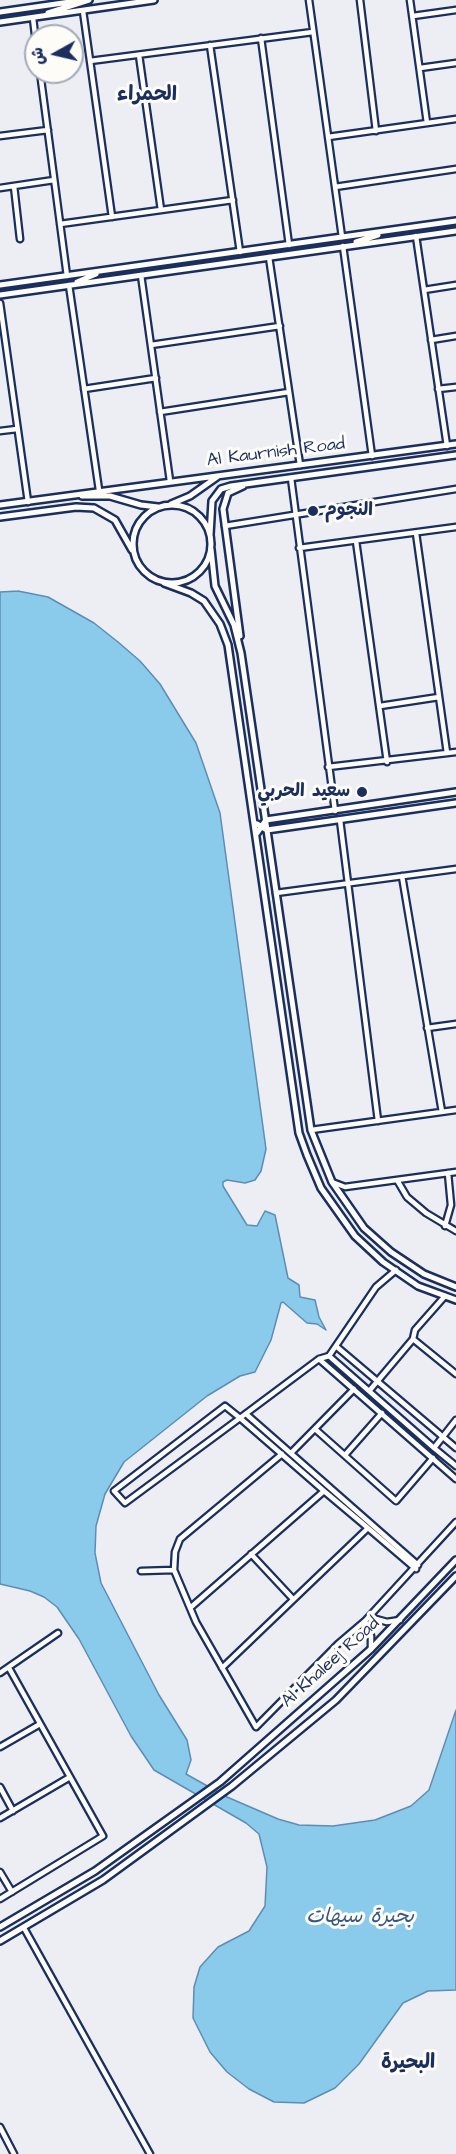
<!DOCTYPE html>
<meta charset="utf-8">
<style>
body{margin:0}
#map{position:relative;width:456px;height:2154px;overflow:hidden;background:#eceef4;font-family:"Architects Daughter","Playpen Sans Arabic",sans-serif}
canvas{display:block}
.north{position:absolute;left:24px;top:24px;width:60px;height:60px;box-sizing:border-box;background:#fdfcf7;border:2px solid #a3aaba;border-radius:50%;rotate:262deg;font-size:16px;font-weight:700;line-height:24px;text-align:center;color:#1b2f5e}
.north::after{content:'';display:block;margin:auto;width:21px;height:27px;background:#1b2f5e;clip-path:polygon(50% 0,100% 100%,50% 72%,0 100%)}
</style>
<div id="map">
<canvas width="456" height="2154"></canvas>
<div class="north">ش</div>
</div>
<script>
const context = document.querySelector('canvas').getContext('2d');
context.lineJoin = 'round';
function fill(path, color) {
  context.fillStyle = color;
  context.fill(path, 'evenodd');
}
function toPath(rows) {
  const path = new Path2D();
  for (const r of rows) {
    if (r.length === 3) {
      path.moveTo(r[0] + r[2], r[1]);
      path.arc(r[0], r[1], r[2], 0, 2 * Math.PI);
      continue;
    }
    path.moveTo(r[0], r[1]);
    for (let i = 2; i < r.length; i += 2) path.lineTo(r[i], r[i + 1]);
  }
  return path;
}
function strokePath(path, color, width, dash) {
  context.strokeStyle = color;
  context.lineWidth = width;
  context.lineCap = dash ? 'butt' : 'round';
  context.setLineDash(dash || []);
  context.stroke(path);
}
function label(font, color, halo, rows, align = 'center') {
  context.font = font + ' "Architects Daughter","Playpen Sans Arabic",sans-serif';
  context.lineWidth = 6;
  context.setLineDash([]);
  context.textBaseline = 'middle';
  context.strokeStyle = halo;
  context.fillStyle = color;
  for (const [text, x, y, turn = 0] of rows) {
    context.save();
    context.translate(x, y);
    context.rotate((+turn || 0) * Math.PI / 180);
    context.textAlign = isNaN(turn) ? turn : align;
    if (halo) context.strokeText(text, 0, 0);
    context.fillText(text, 0, 0);
    context.restore();
  }
}
const water = toPath([
 [18,591,48,597,94,623,118,642,140,661,160,684,196,743,220,813,266,1149,261,1171,255,1180,245,1183,227,1180,223,1182,223,1186,247,1225,257,1226,265,1211,275,1215,288,1278,299,1285,300,1297,315,1300,319,1317,326,1330,317,1324,307,1323,283,1302,281,1303,271,1340,255,1372,240,1376,207,1396,124,1462,105,1494,96,1526,95,1553,101,1583,159,1695,187,1740,191,1760,186,1774,227,1797,278,1819,299,1825,333,1826,375,1820,411,1806,429,1790,456,1710,456,1990,428,1991,403,2003,359,2064,335,2088,304,2103,274,2102,249,2089,227,2072,210,2052,193,2018,194,1987,200,1967,218,1947,249,1931,265,1906,267,1867,259,1834,246,1823,154,1770,131,1736,79,1639,57,1607,44,1597,30,1591,0,1584,0,592,18,591]
]);
const minor = toPath([
 [309,0,342,237],
 [360,0,376,131],
 [410,0,427,123],
 [83,11,112,217],
 [413,16,456,10],
 [33,18,36,43],
 [261,38,289,245],
 [210,45,240,252],
 [139,55,161,210],
 [90,61,313,32],
 [420,68,456,63],
 [40,72,67,276],
 [0,136,48,130],
 [328,137,456,119],
 [14,186,20,239],
 [335,187,456,169],
 [0,188,54,180],
 [60,224,233,200],
 [416,236,447,446],
 [343,246,372,456],
 [269,257,300,465],
 [141,275,170,481],
 [69,285,99,490],
 [424,290,456,285],
 [0,303,28,502],
 [431,340,456,336],
 [151,345,280,326],
 [84,389,156,378],
 [438,389,456,387],
 [160,412,289,392],
 [0,431,17,429],
 [291,478,335,811],
 [225,526,456,489],
 [416,533,447,753],
 [356,541,387,762],
 [299,548,456,527],
 [380,706,439,697],
 [328,767,456,752],
 [340,820,378,1121],
 [402,876,442,1112],
 [276,893,456,869],
 [427,1028,456,1024],
 [311,1130,456,1110],
 [397,1180,407,1197,426,1213,456,1231],
 [332,1182,345,1187,456,1172],
 [445,1226,451,1205,448,1173],
 [396,1270,376,1287,329,1356,319,1359,240,1418,125,1503,114,1491,225,1406,240,1418,324,1491,368,1528,416,1569],
 [413,1339,415,1330,445,1296],
 [337,1347,456,1448],
 [329,1356,434,1448],
 [319,1359,456,1479],
 [370,1390,413,1339,456,1374],
 [246,1414,418,1565],
 [456,1420,434,1448,456,1466],
 [315,1429,396,1501,433,1458],
 [291,1453,354,1389],
 [282,1454,180,1539,175,1552,174,1570,196,1622,256,1727,338,1644,365,1621,456,1522],
 [345,1455,382,1413],
 [251,1554,293,1599],
 [141,1571,174,1570],
 [190,1608,324,1491],
 [369,1617,387,1622,400,1620],
 [365,1621,371,1636,371,1649],
 [222,1668,368,1528],
 [0,1673,58,1633],
 [0,1747,40,1724],
 [0,1787,13,1811],
 [0,1818,70,1777],
 [0,1872,12,1892],
 [0,1899,103,1836,9,1668],
 [24,1928,150,2154],
 [0,2127,14,2154]
]);
const tertiary = toPath([
 [0,12,84,0],
 [48,13,89,0],
 [0,22,154,0],
 [356,242,378,235],
 [77,282,96,274],
 [0,285,456,221],
 [0,295,456,231],
 [82,496,110,496,141,505,158,507],
 [171,504,190,496,217,477],
 [0,505,456,444],
 [172,544,39],
 [0,517,76,507,94,508,115,520,132,550],
 [210,535,212,501,221,489,231,486,456,455],
 [211,549,215,586,234,625,241,653,311,1130,332,1182,364,1228,391,1252,424,1274,456,1287],
 [164,583,191,593,204,601,220,624,228,645,299,1133,307,1155,321,1188,355,1236,383,1262,418,1286,456,1300],
 [240,636,223,509,228,493,243,486],
 [257,824,267,830,456,803],
 [257,833,266,820,456,792],
 [0,1927,95,1871,220,1782,371,1649,456,1560],
 [0,1941,103,1880,232,1786,336,1700,456,1576]
]);
const markers = [
 [313,511,6,"#1b2f5e"],
 [362,792,6,"#1b2f5e"]
];
const streetNames = [
 ["Al Kaurnish Road",276,453,-7],
 ["Al Khaleej Road",331,1663,-42]
];
const poiNames = [
 ["النجوم",325,511],
 ["سعيد الحربي",350,792,"right"]
];
const neighbourhoodNames = [
 ["الحمراء",147,96],
 ["البحيرة",408,2064]
];
const waterNames = [
 ["بحيرة سيهات",360,1918]
];
fill(water, '#8acbeb');
strokePath(water, '#5e8db3', 1.5);
strokePath(minor, '#1b2f5e', 9);
strokePath(tertiary, '#1b2f5e', 10);
strokePath(minor, '#fdfcf7', 4.5);
strokePath(tertiary, '#fdfcf7', 5);
for (const [x, y, r, color] of markers) {
  const dot = new Path2D();
  dot.arc(x, y, r, 0, 2 * Math.PI);
  context.fillStyle = color;
  context.fill(dot);
  strokePath(dot, '#fdfcf7', 2);
}
label('18px', '#1b2f5e', '#fdfcf7', streetNames);
label('bold 18px', '#1b2f5e', '#fdfcf7', poiNames, 'left');
label('bold 20px', '#1b2f5e', '#fdfcf7', neighbourhoodNames);
label('italic 20px', '#375681', '#fdfcf7', waterNames);
</script>
